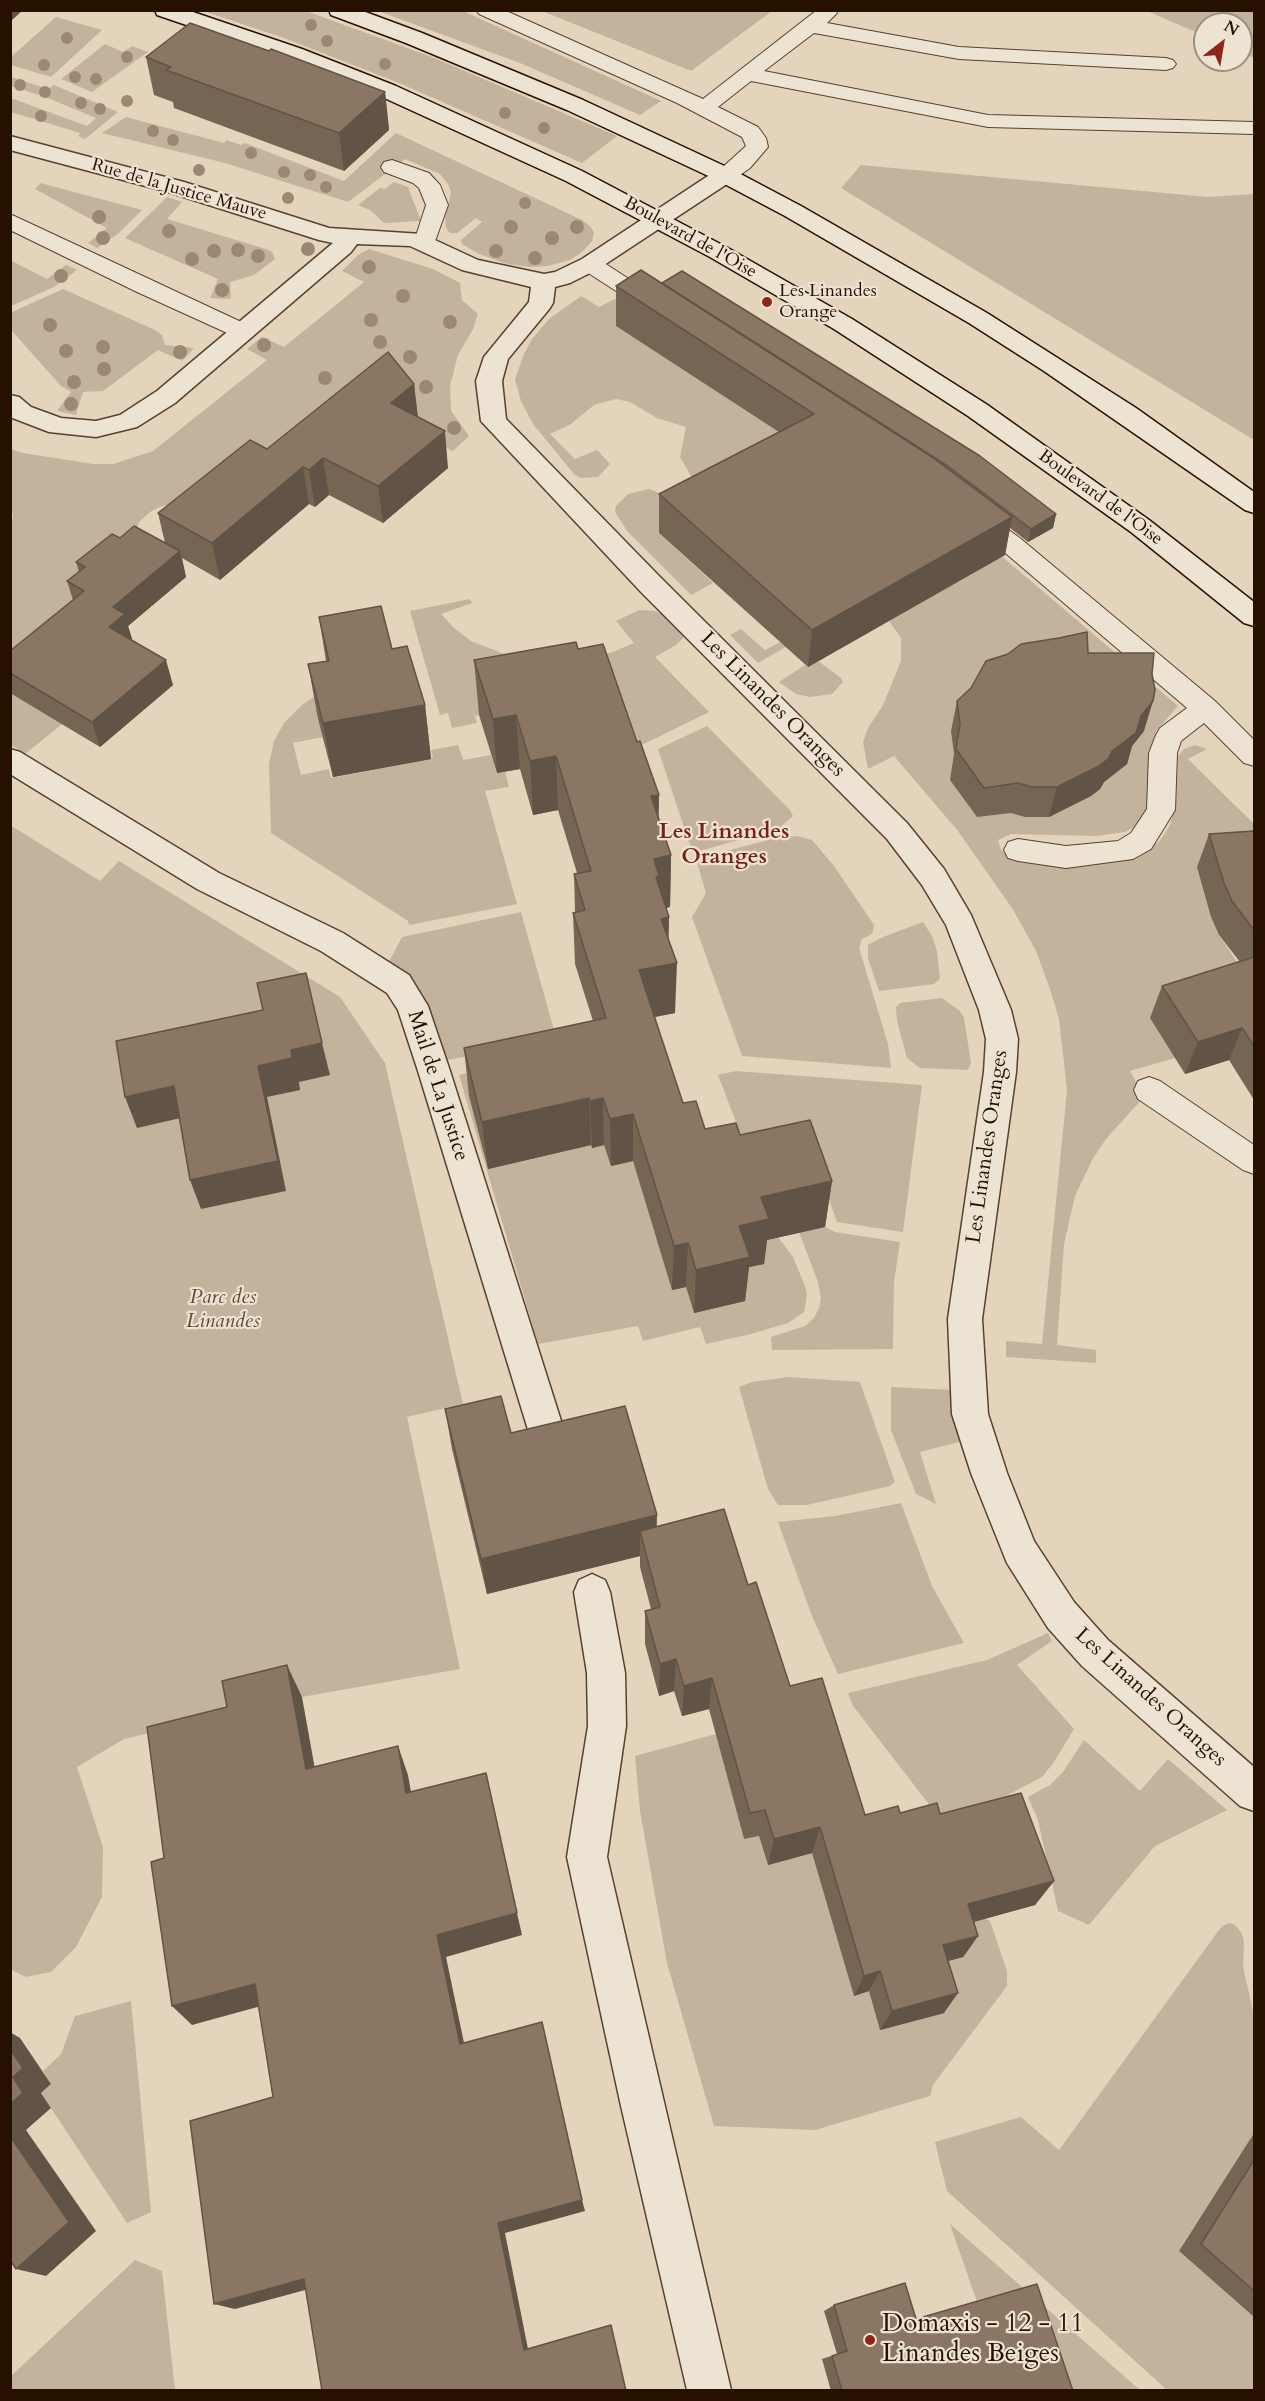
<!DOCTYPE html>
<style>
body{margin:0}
#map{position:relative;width:1265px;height:2401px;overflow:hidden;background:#e4d4bc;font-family:Cardo,serif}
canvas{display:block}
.frame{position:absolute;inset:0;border:12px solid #281000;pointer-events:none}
.north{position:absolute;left:1193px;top:12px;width:60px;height:60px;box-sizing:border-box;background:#ede3d3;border:2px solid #9e8f7f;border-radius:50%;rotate:31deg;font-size:16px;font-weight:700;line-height:24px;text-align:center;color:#281000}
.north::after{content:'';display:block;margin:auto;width:21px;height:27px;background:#8f2418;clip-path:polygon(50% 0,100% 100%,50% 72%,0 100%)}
</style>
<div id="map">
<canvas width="1265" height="2401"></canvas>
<div class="frame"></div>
<div class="north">N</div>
</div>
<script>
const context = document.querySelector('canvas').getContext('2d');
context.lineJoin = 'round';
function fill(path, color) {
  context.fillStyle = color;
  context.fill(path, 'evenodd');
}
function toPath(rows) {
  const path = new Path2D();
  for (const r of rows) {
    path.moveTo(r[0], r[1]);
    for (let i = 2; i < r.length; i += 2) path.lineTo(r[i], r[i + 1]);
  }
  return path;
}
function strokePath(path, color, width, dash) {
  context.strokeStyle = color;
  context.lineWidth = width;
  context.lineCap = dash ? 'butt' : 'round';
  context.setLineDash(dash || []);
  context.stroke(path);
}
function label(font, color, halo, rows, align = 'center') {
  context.font = font + ' Cardo,serif';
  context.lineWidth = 4.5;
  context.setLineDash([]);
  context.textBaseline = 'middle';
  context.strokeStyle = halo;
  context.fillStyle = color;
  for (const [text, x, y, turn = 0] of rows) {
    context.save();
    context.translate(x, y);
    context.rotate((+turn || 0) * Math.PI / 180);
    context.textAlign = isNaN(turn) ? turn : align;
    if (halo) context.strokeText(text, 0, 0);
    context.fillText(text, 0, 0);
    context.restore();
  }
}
const green = toPath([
 [203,11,306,11,432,57,617,136,582,163,399,83,284,38],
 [378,11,463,11,661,101,640,115,520,63],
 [542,11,772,11,691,71],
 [1147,11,1254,11,1254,58,1241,52,1241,24,1205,24,1205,36],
 [56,17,102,30,51,77,11,65,11,57],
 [105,44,123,52,132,46,148,52,92,92,61,79],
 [11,77,48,89,54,85,118,112,85,139,78,136,80,133,11,112,11,98,87,126,96,118,45,97,11,86],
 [126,117,224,143,226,140,241,145,245,143,344,181,396,133,582,220,591,227,594,233,592,241,582,252,570,260,548,266,530,267,507,264,479,254,462,244,461,240,482,222,476,218,457,233,450,233,446,228,445,218,451,192,448,184,440,174,405,159,348,202,225,163,102,133],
 [861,165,1208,197,1254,194,1254,440,841,188],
 [394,182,408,187,421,221,384,223,370,210,358,205,380,188,385,189],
 [41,183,44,184,142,210,118,234,97,248,88,243,107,228,35,189],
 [167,197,182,202,167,219,266,249,272,252,275,259,254,275,230,282,231,299,210,298,218,279,125,238],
 [369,249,433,269,460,283,462,300,478,314,473,329,458,355,450,386,451,411,469,436,453,451,407,430,160,507,150,512,139,522,134,535,11,684,10,522,13,518,10,494,11,449,23,453,93,464,113,464,153,451,267,360,247,349,262,337,284,347,364,282,342,271,358,255],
 [10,260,47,279,66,265,77,270,54,287,11,306],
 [63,289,155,330,162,335,165,345,194,348,182,361,158,350,103,391,83,392,76,415,57,411,71,392,61,386,11,330,10,313],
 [581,296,599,307,615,299,638,312,986,543,1178,706,1156,731,1152,757,1153,805,1142,823,1125,832,1097,836,1011,834,998,840,1001,850,1013,861,1036,864,1107,863,1139,854,1159,842,1170,825,1176,802,1178,756,1184,749,1195,745,1207,749,1188,759,1254,824,1254,865,1211,917,1219,935,1253,986,1175,1058,1130,1071,1144,1097,1106,1139,1092,1160,1075,1196,1064,1244,1057,1345,1096,1350,1096,1363,1006,1357,1006,1341,1042,1344,1067,1090,1059,1019,1050,989,1036,951,1012,908,958,831,894,756,868,769,863,742,868,728,883,705,901,661,901,638,889,621,972,574,821,448,695,483,680,457,686,427,657,418,630,402,616,399,594,405,571,424,550,434,575,459,597,450,610,464,598,477,580,478,574,474,533,424,521,401,515,379,524,354,532,339,549,319],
 [649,489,667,496,659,533,713,583,691,595,628,532,615,512,616,506,628,494],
 [470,599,472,603,441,614,454,628,471,641,515,658,589,659,613,652,634,643,616,621,639,610,655,611,662,614,684,637,676,645,655,657,709,712,646,743,629,749,577,697,475,716,477,723,452,728,448,713,440,715,410,611],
 [741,629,765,650,780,642,786,647,758,663,730,635],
 [818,661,841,678,843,682,832,694,810,697,796,694,779,682,805,665,808,667],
 [10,693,44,713,66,721,25,754,11,745],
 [319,694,318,719,323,737,293,743,301,775,329,769,331,778,433,758,431,750,458,745,463,760,491,755,497,773,505,772,509,787,485,791,517,904,409,925,408,921,271,833,269,764,274,741,284,723,303,704],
 [707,726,790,810,793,816,778,829,696,852,692,851,658,749],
 [10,825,100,881,119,861,340,997,385,1063,463,1404,407,1417,460,1669,302,1697,124,1739,77,1767,103,1847,102,1897,76,1947,51,1972,26,1977,10,1969],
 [797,836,812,840,834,866,874,925,872,934,862,939,859,948,888,1044,891,1068,742,1056,692,917,706,893,696,859,776,838],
 [521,912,554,1030,545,1042,447,1060,428,1003,418,989,388,964,402,937],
 [923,922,932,936,937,951,940,979,934,984,879,991,868,958,868,945,883,937],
 [942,998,960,1011,964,1018,971,1063,968,1070,920,1068,907,1058,897,1021,896,1007,900,1003],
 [533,1057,584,1124,592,1147,604,1145,644,1159,641,1186,672,1289,686,1287,694,1313,735,1270,755,1238,775,1233,793,1257,805,1286,807,1295,804,1312,788,1323,751,1334,706,1344,700,1327,643,1341,638,1326,538,1344,459,1075],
 [736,1071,922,1085,903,1232,837,1222,818,1169,757,1177,718,1075],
 [825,1227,835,1232,900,1242,894,1282,893,1349,772,1350,771,1337,805,1326,814,1318,819,1308,821,1299,818,1282,799,1232],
 [789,1377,860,1382,895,1482,890,1486,807,1505,778,1505,768,1489,739,1387,752,1382],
 [891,1387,954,1390,963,1441,920,1452,936,1504,916,1494,891,1430],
 [901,1503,932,1586,964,1643,838,1674,812,1616,778,1522,835,1516],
 [1048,1633,1052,1641,1017,1665,1074,1729,1054,1762,1042,1777,1006,1796,938,1816,853,1706,848,1693,987,1660],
 [716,1734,744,1839,759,1836,768,1864,812,1853,855,1996,929,1966,952,1922,977,1915,990,1921,1007,1971,1007,1986,933,2085,930,2096,815,2130,714,2126,667,1963,640,1811,635,1756],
 [1084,1740,1140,1791,1168,1759,1227,1810,1155,1846,1089,1925,1058,1911,1038,1820,1028,1797,1050,1785,1063,1772],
 [1230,1923,1235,1925,1241,1932,1244,1941,1243,1966,1254,2016,1254,2133,1179,2251,1254,2317,1254,2390,1167,2390,947,2191,935,2142,1021,2117,1059,2150,1219,1930,1224,1925],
 [131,2001,151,2212,127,2223,41,2093,51,2084,43,2071,61,2054,75,2016],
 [950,2224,1140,2390,1050,2390,977,2302],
 [135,2260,162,2271,175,2390,11,2390,11,2376]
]);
const lane = toPath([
 [476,10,504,10,703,99,817,10,836,10,837,13,827,23,959,47,1166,58,1173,60,1176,64,1173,68,1166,70,959,59,814,33,764,71,988,115,1254,122,1254,134,988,127,751,81,718,107,758,127,766,138,768,147,750,168,733,180,725,182,717,180,714,175,746,146,742,137,677,103,479,14,476,10],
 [392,160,429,173,440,185,448,205,433,247,425,249,417,247,414,242,426,205,419,188,413,183,384,172,381,167,384,162,392,160],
 [10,214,252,327,256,332,252,337,244,339,236,337,137,292,10,230,10,214],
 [590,257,598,259,663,301,667,306,663,311,655,313,647,311,582,269,579,264,582,259,590,257],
 [974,508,983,511,1021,539,1215,701,1254,740,1254,766,1244,763,1204,723,1181,741,1177,753,1175,810,1151,849,1133,859,1066,868,1018,861,1008,858,1004,850,1008,842,1018,839,1066,846,1118,841,1131,833,1147,809,1149,753,1156,735,1160,728,1187,708,1003,551,965,523,961,517,965,511,974,508],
 [1149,1077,1160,1081,1254,1145,1254,1174,1243,1170,1138,1099,1134,1090,1138,1081,1149,1077]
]);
const street = toPath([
 [10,136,184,182,329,228,422,234,478,260,544,274,555,272,582,259,717,170,725,168,733,170,737,175,733,180,598,269,570,283,555,287,553,303,550,308,508,359,502,381,506,419,661,578,907,823,944,869,971,915,1011,1010,1018,1039,1016,1072,982,1319,988,1414,1007,1473,1034,1541,1074,1602,1108,1640,1254,1767,1254,1811,1240,1806,1082,1666,1048,1628,1007,1563,971,1473,952,1414,948,1319,984,1072,986,1039,979,1010,946,925,922,885,887,839,641,592,481,421,476,381,484,357,529,302,531,287,462,270,410,246,357,244,351,252,175,403,137,427,96,437,49,432,10,417,10,395,19,397,31,407,61,418,96,421,120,415,157,391,333,243,319,240,168,192,10,150,10,136],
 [10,749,20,752,219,873,343,933,409,975,428,1006,450,1071,569,1446,564,1458,551,1462,538,1458,533,1446,418,1071,398,1010,387,993,321,951,197,889,10,774,10,749],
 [592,1574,605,1580,610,1592,625,1673,626,1726,607,1857,731,2390,687,2390,621,2106,567,1857,588,1726,587,1673,574,1592,579,1580,592,1574]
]);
const secondary = toPath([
 [155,10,187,10,302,49,396,86,582,171,726,247,852,319,986,404,1149,520,1254,602,1254,626,1244,623,1131,532,968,416,834,329,710,257,566,181,380,96,286,59,157,15,155,10],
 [329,10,360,10,422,33,583,100,733,170,801,206,987,313,1136,408,1254,492,1254,513,1245,510,1044,371,969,323,785,216,717,180,567,110,406,43,331,15,329,10]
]);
const trees = [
 [311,25,6],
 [67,38,6],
 [327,41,6],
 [127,57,6],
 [385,64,6],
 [44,65,6],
 [75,77,6],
 [96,79,6],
 [20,85,6],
 [45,92,6],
 [127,101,6],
 [81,103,6],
 [100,109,6],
 [505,113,6],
 [41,116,6],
 [544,128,6],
 [153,131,6],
 [173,140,6],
 [251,153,6],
 [199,170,6],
 [284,172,6],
 [310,175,6],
 [326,187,6],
 [288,198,6],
 [525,203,6],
 [99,217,7],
 [511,227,7],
 [577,227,7],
 [169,231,7],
 [103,238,7],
 [552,238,7],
 [308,249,7],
 [238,250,7],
 [214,251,7],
 [496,251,7],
 [258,256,7],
 [535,258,7],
 [192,259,7],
 [369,267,7],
 [61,276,7],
 [222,290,7],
 [403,296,7],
 [371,320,7],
 [450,322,7],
 [50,325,7],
 [380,342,7],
 [264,345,7],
 [103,347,7],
 [66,351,7],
 [180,352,7],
 [410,357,7],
 [104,369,7],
 [325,378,7],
 [74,382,7],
 [426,387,7],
 [71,404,7],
 [454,428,7]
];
const wall = toPath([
 [146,57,385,92,389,130,344,171,174,108,173,102,154,95],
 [662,284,1056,514,1053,528,1028,542,1010,528,1005,555,808,667,659,533,659,494,779,432,616,326,616,286],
 [414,384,418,417,448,468,383,523,329,495,315,507,309,504,220,580,182,558,186,577,128,626,132,639,131,640,173,685,100,747,10,693,10,651,73,600,67,581,79,572,76,562,120,538,165,543,158,513,267,449],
 [319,617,392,649,425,705,431,759,333,777,318,719,308,664,326,661],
 [578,649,637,742,659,795,658,818,671,855,670,907,666,908,669,917,668,938,675,1013,654,1017,683,1103,705,1129,740,1135,832,1181,825,1227,767,1240,764,1264,749,1267,745,1301,694,1313,686,1287,672,1290,633,1161,611,1166,604,1145,592,1148,591,1145,488,1169,469,1096,464,1048,593,1021,575,964,573,913,575,912,574,874,577,873,558,810,533,815,520,769,497,773,479,715,474,660],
 [1088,653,1144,731,1132,746,1127,764,1104,782,1100,789,1091,796,1049,817,1025,817,1011,813,977,817,950,780,954,754,951,731,957,701],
 [1254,831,1254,1100,1229,1060,1185,1074,1150,1018,1162,986,1240,962,1219,935,1211,917,1197,867,1209,834],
 [445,1409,511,1433,748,1585,790,1686,865,1815,900,1813,940,1814,1054,1881,1035,1905,974,1922,978,1936,963,1957,948,1961,944,2013,880,2030,869,1991,854,1996,812,1853,768,1865,759,1836,744,1839,709,1709,682,1716,674,1691,659,1696,645,1644,645,1611,651,1609,640,1567,640,1556,487,1594,452,1449],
 [1254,2133,1254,2317,1179,2251],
 [834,2305,916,2319,1073,2391,831,2391,822,2359,837,2354,824,2311]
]);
const shadedWall = toPath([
 [10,10,23,10,10,22],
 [385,92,389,130,344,171,339,133],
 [414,384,418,421,391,403],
 [445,431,448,468,383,523,378,486],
 [323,458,329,495,315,507,309,470],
 [303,467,309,504,220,580,212,543],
 [1056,514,1053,528,1028,542,1031,529],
 [1012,517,1005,555,808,667,812,630],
 [180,551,186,577,128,626,132,639,116,652,109,627,113,607],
 [166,660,173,685,100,747,92,722],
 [1153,701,1144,731,1132,746,1127,764,1104,782,1100,789,1091,796,1049,817,1057,787,1141,716],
 [425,705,431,759,333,777,323,723],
 [516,715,520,769,497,773,493,719],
 [556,756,558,810,533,815,530,761],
 [659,795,658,848,651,796],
 [671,855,670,907,659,909,654,859],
 [669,917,668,965,677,963,675,1013,639,1020,639,970,661,919],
 [1242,1028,1229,1060,1185,1074,1198,1042],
 [322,1043,330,1075,299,1082,300,1090,267,1097,286,1191,201,1209,190,1180,258,1066,291,1050],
 [174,1086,185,1117,137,1128,125,1097],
 [589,1098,591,1145,488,1169,482,1122],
 [603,1098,604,1145,592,1148,590,1101],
 [633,1114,633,1161,611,1166,610,1119],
 [832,1181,825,1227,767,1240,764,1264,749,1267,745,1301,694,1313,696,1270,739,1226,761,1197],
 [688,1243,686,1287,672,1290,674,1246],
 [657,1515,656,1552,640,1531,640,1556,487,1594,481,1559],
 [676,1659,674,1691,659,1696,660,1664],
 [287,1665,302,1697,320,1797,306,1769],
 [712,1678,709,1709,682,1716,684,1686],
 [398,1746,408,1775,416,1820,406,1793],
 [820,1827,812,1853,768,1865,774,1839],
 [1054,1881,1035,1905,954,1927,968,1904],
 [517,1913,522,1935,446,1957,468,2062,460,2044,437,1935],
 [978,1936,963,1957,929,1966,943,1945],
 [880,1971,869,1991,854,1996,864,1976],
 [255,1984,272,2003,192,2025,172,2006],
 [958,1993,944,2013,880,2030,892,2011],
 [10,2032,20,2038,51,2084,41,2093,51,2108,26,2130,96,2231,46,2276,16,2269,10,2136,10,2104,13,2077,10,2049],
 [582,2200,585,2211,505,2233,529,2354,524,2350,498,2223],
 [304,2279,320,2286,235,2309,214,2304]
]);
const building = toPath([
 [190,23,269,51,271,49,385,92,339,133,166,70,171,67,146,57,190,23],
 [641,270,932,457,1012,517,812,630,659,494,814,414,616,286,641,270],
 [682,271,980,456,1056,514,1031,529,949,467,662,283,682,271],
 [388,352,414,384,391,403,445,431,378,486,323,458,309,470,303,467,212,543,158,513,250,440,267,449,388,352],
 [134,526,180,551,113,607,125,614,109,627,166,660,92,722,10,673,10,651,84,591,67,581,85,567,76,562,112,534,120,538,134,526],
 [381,606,392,649,407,646,425,705,323,723,308,664,329,661,319,617,381,606],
 [1087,632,1088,653,1154,653,1152,674,1155,690,1153,701,1141,716,1136,733,1112,751,1108,759,1099,766,1057,787,1032,787,1018,783,984,788,956,749,960,724,957,701,971,688,986,661,1008,654,1021,644,1059,638,1087,632],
 [576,642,578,649,603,644,637,742,640,741,659,795,651,796,671,855,654,859,659,876,656,877,669,917,661,919,677,963,639,970,683,1103,696,1101,705,1129,736,1123,740,1135,810,1120,832,1181,761,1197,769,1219,739,1226,750,1257,696,1270,688,1243,674,1246,633,1114,610,1119,603,1098,590,1101,589,1098,482,1122,464,1048,606,1018,573,913,585,910,574,874,591,871,556,756,530,761,516,715,493,719,474,660,576,642],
 [1254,831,1254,930,1232,901,1224,883,1209,834,1254,831],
 [1254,957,1254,1046,1242,1028,1198,1042,1162,986,1254,957],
 [306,973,322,1043,291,1050,292,1058,258,1066,278,1161,190,1180,174,1086,125,1097,116,1041,263,1010,257,983,306,973],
 [501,1396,511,1433,625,1406,657,1515,481,1559,445,1409,501,1396],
 [724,1509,748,1585,756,1582,790,1686,822,1678,865,1815,898,1806,900,1813,937,1803,940,1814,1021,1793,1054,1881,968,1904,978,1936,943,1945,958,1993,892,2011,880,1971,864,1976,820,1827,774,1839,765,1810,750,1813,712,1678,684,1686,676,1659,660,1664,645,1611,660,1607,640,1531,724,1509],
 [287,1665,306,1769,398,1746,406,1793,486,1773,517,1913,437,1935,460,2044,542,2022,582,2200,498,2223,524,2350,611,2325,626,2391,322,2391,304,2279,214,2304,190,2121,273,2097,255,1984,172,2006,151,1862,164,1858,147,1727,227,1707,222,1681,287,1665],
 [10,2049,23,2068,13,2077,23,2093,10,2104,10,2049],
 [10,2136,69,2222,16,2269,10,2260,10,2136],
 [1254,2160,1254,2291,1201,2244,1254,2160],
 [905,2283,916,2319,1037,2284,1073,2391,842,2391,832,2356,847,2351,834,2305,905,2283]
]);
const markers = [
 [767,302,6,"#8f2418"],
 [870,2340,6,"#8f2418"]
];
const farStreetnames = [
 ["Rue de la Justice Mauve",179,190,16],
 ["Boulevard de l'Oise",690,238,29],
 ["Boulevard de l'Oise",1100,498,36]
];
const farPoinames = [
 ["Les Linandes",779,292],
 ["Orange",779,313]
];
const streetNames = [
 ["Les Linandes Oranges",772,705,45],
 ["Mail de La Justice",437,1086,72],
 ["Les Linandes Oranges",988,1147,-82],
 ["Les Linandes Oranges",1150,1698,42]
];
const parkNames = [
 ["Parc des",223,1298],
 ["Linandes",223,1322]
];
const neighbourhoodNames = [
 ["Les Linandes",724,833],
 ["Oranges",724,858]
];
const nearPoinames = [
 ["Domaxis - 12 - 11",882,2325],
 ["Linandes Beiges",882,2355]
];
fill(green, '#c4b39c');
strokePath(lane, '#57412f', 2);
strokePath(street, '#57412f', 3);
strokePath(secondary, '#281000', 3);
fill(lane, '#ede3d3');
fill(street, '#ede3d3');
fill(secondary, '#ede3d3');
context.fillStyle = '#9b8873';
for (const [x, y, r] of trees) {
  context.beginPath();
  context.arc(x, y, r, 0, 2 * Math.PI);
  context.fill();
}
fill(wall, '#776554');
fill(shadedWall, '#615345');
fill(building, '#8a7662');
strokePath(building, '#615345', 1.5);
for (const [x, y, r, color] of markers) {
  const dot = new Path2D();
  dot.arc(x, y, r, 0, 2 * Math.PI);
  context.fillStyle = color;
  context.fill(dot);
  strokePath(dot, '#ede3d3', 2);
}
label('18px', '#281000', '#ede3d3', farStreetnames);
label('18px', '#281000', '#ede3d3', farPoinames, 'left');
label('21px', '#281000', '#ede3d3', streetNames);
label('italic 21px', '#5f4937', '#ede3d3', parkNames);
label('bold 22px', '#7a1f14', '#ede3d3', neighbourhoodNames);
label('26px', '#281000', '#ede3d3', nearPoinames, 'left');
</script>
